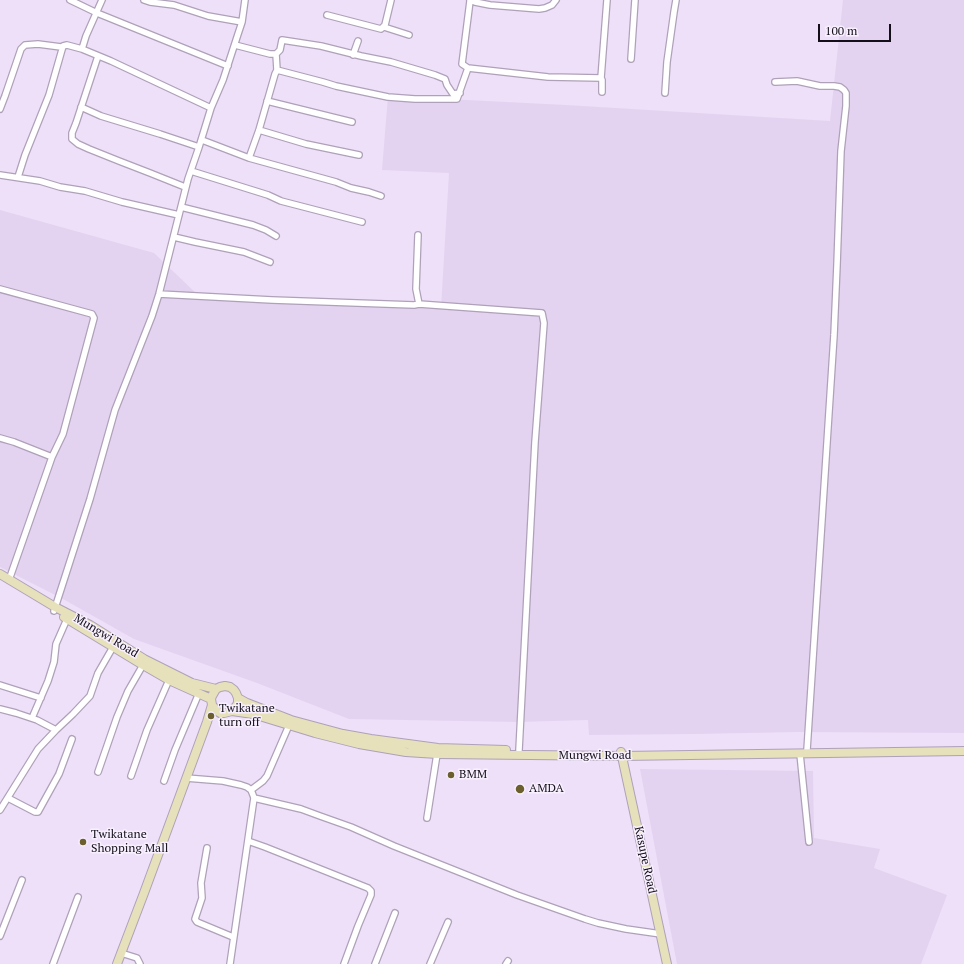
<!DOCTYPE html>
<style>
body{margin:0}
#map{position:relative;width:964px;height:964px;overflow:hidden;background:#eee0f9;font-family:"PT Serif",serif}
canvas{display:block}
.scale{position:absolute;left:818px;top:24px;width:73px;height:18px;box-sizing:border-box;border:2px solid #130e17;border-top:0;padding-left:5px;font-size:12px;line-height:14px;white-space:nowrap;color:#130e17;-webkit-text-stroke:3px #f8f0ff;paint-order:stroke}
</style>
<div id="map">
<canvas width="964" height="964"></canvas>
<div class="scale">100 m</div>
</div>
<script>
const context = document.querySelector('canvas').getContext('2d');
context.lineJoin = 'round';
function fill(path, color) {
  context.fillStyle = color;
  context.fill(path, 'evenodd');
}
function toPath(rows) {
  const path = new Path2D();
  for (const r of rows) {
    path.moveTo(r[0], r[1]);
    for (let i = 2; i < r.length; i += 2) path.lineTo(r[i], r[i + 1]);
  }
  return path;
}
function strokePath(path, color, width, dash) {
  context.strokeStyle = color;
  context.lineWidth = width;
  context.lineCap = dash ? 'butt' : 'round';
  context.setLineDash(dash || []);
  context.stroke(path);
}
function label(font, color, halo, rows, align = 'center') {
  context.font = font + ' "PT Serif",serif';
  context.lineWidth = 3;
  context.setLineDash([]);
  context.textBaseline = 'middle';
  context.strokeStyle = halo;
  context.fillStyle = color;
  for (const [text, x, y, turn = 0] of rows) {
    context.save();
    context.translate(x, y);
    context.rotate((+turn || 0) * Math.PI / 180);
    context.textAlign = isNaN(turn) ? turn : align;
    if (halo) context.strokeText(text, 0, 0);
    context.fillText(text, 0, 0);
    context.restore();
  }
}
const built = toPath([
 [843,0,964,0,964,733,797,732,696,734,589,735,588,720,518,722,349,719,257,683,134,639,63,599,0,567,0,210,154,253,199,296,441,308,449,173,382,170,388,96,566,105,830,121],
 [640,769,813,771,814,838,880,849,874,868,947,895,921,964,677,964]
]);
const street = toPath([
 [70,0,97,13,228,66],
 [144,0,150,2,174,5,208,16,242,22],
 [470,0,475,2,490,5,539,9,545,8,552,5,556,0],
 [470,1,462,64,468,68,548,77,601,78],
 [327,15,381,29,385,25,391,0],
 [384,27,409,35],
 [235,45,270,54,276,54,280,50,282,40,321,46,361,56,391,62,435,75,445,79,447,85,453,94,460,93],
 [82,49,86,36,102,0],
 [353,55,358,41],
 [98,56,76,123,72,133,72,139,78,144,89,149,119,161,150,173,185,187],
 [631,59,635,0],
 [277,70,323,82,336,86,388,97,415,99,457,99,468,68],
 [775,82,797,81,820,86,834,86,840,87,844,90,846,93,846,106,841,151,837,265,834,335,807,750],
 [602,92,602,80,601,78,607,0],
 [665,93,667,62,674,12,676,0],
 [267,101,352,122],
 [81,107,101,116,160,134,199,147],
 [0,109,5,96,21,49,25,45,38,44,61,47],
 [259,130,306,144,359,155],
 [202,140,249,158,336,182,351,188,369,192,381,196],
 [249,158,259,130,275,74,277,70,276,54],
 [191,171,268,195,281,201,362,222],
 [0,175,40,181,60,187,85,191,122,202,179,215],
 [18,177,25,155,49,95,63,46,67,45,82,49,111,61,211,108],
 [181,207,253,225,266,230,276,236],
 [418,235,416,289,419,304],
 [174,237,195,242,244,252,270,262],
 [0,289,92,314,94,318,63,434,52,457,9,580],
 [159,294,272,300,414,305,419,304,542,313,544,323,535,442,519,750],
 [0,438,14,442,52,457],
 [54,611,90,499,115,410,152,316,159,294,188,179,199,147,211,108,223,80,238,34,242,22,245,0],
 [0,685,41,698],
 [0,709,16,713,37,720,56,730],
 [32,718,48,681,54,662,56,644,67,619],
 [800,754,809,842],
 [98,772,117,717,128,691,143,665],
 [131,776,147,730,169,680],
 [186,778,223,781,241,785,247,787,251,790,253,795,254,798,230,964],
 [164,781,175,750,199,693],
 [251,790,263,781,267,776,290,723],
 [8,798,35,812,38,812,59,774,72,739],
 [254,798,301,809,320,816,351,827,394,846,517,895,585,919,598,923,626,929,661,934],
 [0,810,38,749,56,730,73,714,90,696,98,673,113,647],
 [427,818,437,754],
 [248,841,265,847,368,888,371,891,371,895,358,926,344,964],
 [207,848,201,883,202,898,195,919,197,922,233,937],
 [0,936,22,880],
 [121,953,137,958,140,964],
 [53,964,78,897],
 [375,964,395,913],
 [430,964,448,922],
 [506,964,508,961]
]);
const secondary = toPath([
 [0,574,55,607,90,625,144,659,192,683,216,689],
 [64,617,143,665,169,680,211,699],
 [238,698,247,703,291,720,343,734,371,739,438,748,506,750],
 [232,711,253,714,315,733,359,744,406,752,437,754,622,756,964,751],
 [621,752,667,964],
 [117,964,144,893,207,722,212,705,211,699,212,696,216,689,220,687,225,686,230,687,234,690,236,693,238,698,238,702,237,705,232,711,224,713,220,713,217,711,212,705]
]);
const markers = [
 [211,716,4,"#6b602d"],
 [451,775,4,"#6b602d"],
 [520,789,5,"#6b602d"],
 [83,842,4,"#6b602d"]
];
const streetNames = [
 ["Mungwi Road",106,636,31],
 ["Mungwi Road",595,756],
 ["Kasupe Road",645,860,78]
];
const poiNames = [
 ["Twikatane",219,709],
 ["turn off",219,723],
 ["BMM",459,775],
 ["AMDA",529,789],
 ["Twikatane",91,835],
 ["Shopping Mall",91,849]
];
fill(built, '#e4d2f1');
strokePath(street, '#aea1b8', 8);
strokePath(secondary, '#aea1b8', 10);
strokePath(street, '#fff', 5.5);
strokePath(secondary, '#e6e0bb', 8);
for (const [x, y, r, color] of markers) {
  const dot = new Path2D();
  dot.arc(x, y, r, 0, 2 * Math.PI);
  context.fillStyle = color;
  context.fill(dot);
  strokePath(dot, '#f8f0ff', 1.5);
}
label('12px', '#130e17', '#f8f0ff', streetNames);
label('12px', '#130e17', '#f8f0ff', poiNames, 'left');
</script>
